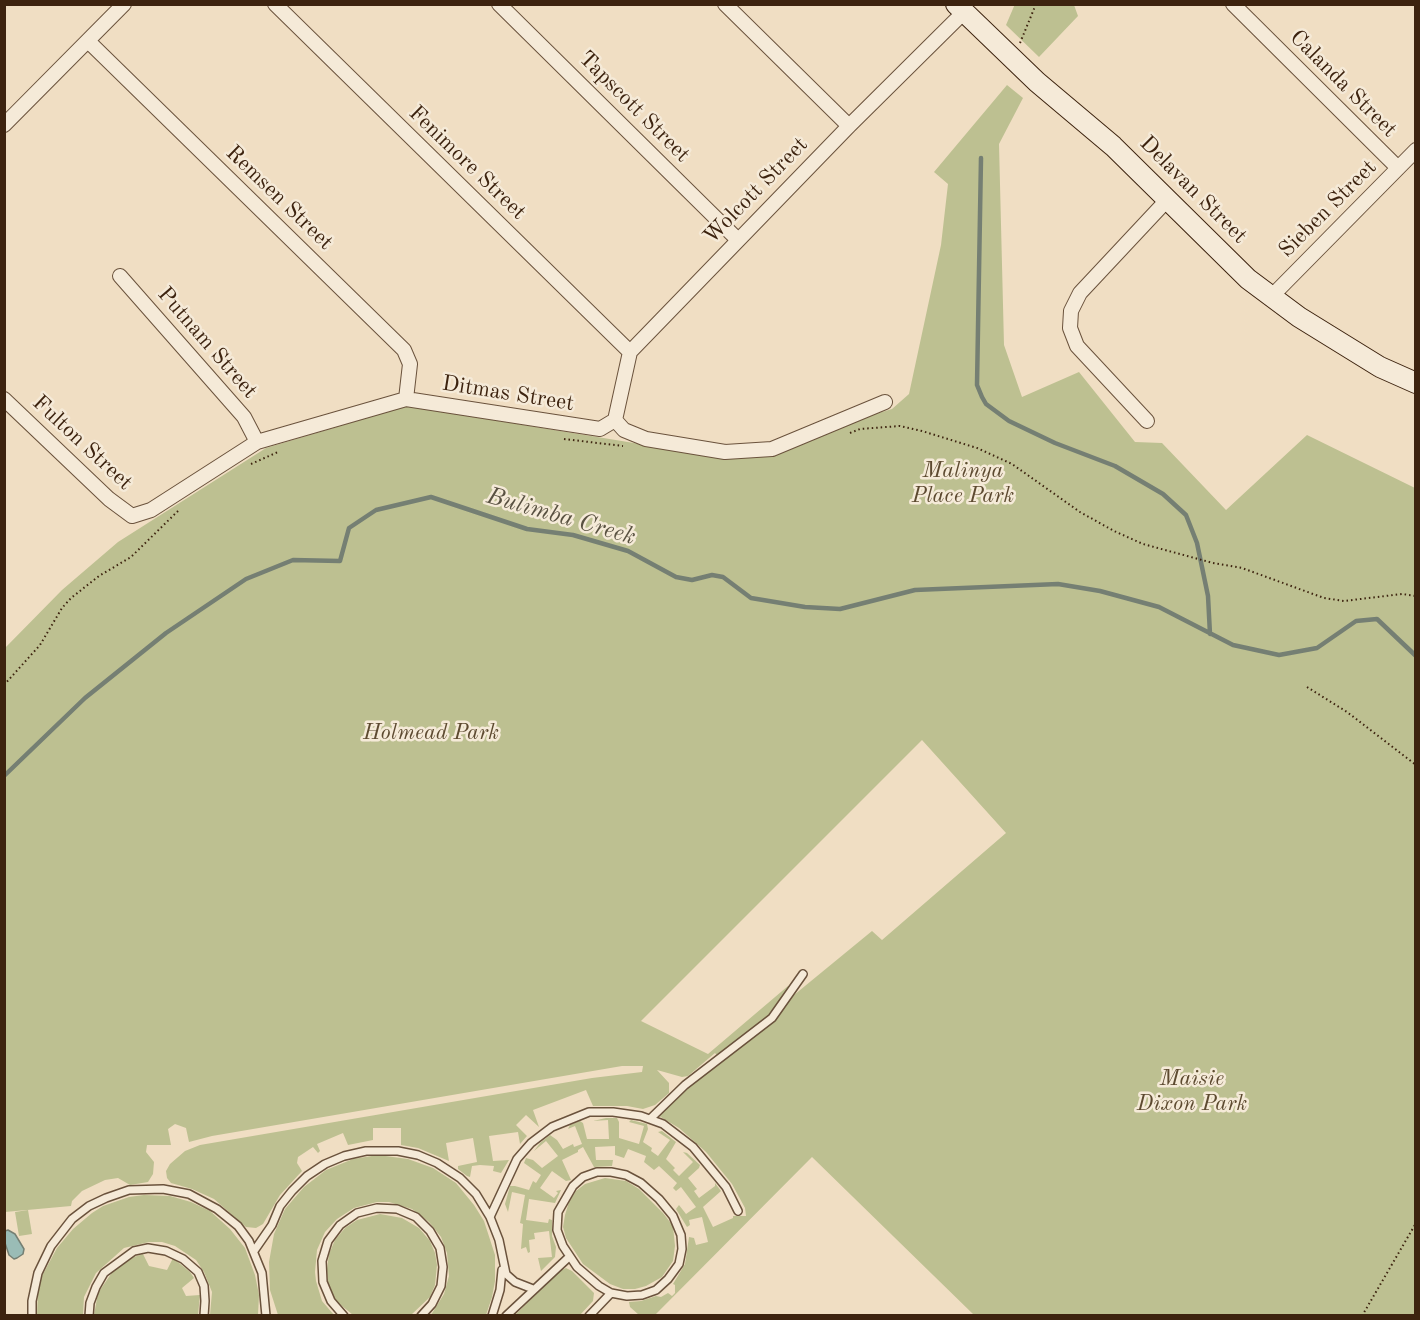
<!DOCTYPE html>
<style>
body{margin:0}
#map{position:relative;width:1420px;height:1320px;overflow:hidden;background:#f0dec3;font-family:"Old Standard TT",serif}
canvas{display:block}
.frame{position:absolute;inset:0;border:6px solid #3d230f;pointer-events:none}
</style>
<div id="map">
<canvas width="1420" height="1320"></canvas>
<div class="frame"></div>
</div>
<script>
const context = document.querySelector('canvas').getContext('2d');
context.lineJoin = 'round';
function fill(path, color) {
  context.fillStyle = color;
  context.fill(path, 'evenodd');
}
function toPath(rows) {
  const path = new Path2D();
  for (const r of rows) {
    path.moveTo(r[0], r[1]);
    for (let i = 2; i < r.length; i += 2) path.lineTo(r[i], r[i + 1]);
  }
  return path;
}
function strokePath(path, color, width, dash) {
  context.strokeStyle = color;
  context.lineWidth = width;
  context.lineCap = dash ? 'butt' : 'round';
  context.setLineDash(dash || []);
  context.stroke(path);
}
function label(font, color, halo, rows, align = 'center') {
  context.font = font + ' "Old Standard TT",serif';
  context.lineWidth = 5;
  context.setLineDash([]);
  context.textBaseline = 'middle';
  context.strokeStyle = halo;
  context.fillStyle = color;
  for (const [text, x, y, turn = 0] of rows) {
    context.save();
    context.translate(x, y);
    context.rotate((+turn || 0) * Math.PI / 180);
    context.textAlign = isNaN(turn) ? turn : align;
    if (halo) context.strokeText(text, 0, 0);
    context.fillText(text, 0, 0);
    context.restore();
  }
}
const green = toPath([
 [1015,4,1074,5,1078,16,1039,57,1006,25],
 [1007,85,1023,98,999,144,1004,345,1022,397,1079,372,1135,442,1162,443,1226,510,1307,435,1415,488,1415,1315,974,1315,812,1157,655,1315,639,1315,630,1307,629,1302,641,1301,656,1296,661,1297,668,1293,672,1296,675,1293,675,1285,673,1284,685,1264,689,1237,694,1238,696,1245,708,1242,702,1217,689,1220,690,1225,687,1227,676,1209,679,1205,686,1214,696,1207,681,1187,676,1191,673,1188,677,1183,659,1166,654,1170,644,1162,646,1156,628,1149,624,1158,615,1155,615,1146,595,1147,596,1160,613,1160,612,1166,594,1167,583,1147,578,1150,578,1152,562,1160,571,1180,566,1181,552,1171,540,1188,554,1198,558,1193,556,1191,561,1190,555,1203,529,1199,526,1220,548,1223,549,1219,552,1220,552,1236,556,1247,555,1257,541,1271,538,1258,552,1257,549,1231,534,1233,535,1239,529,1240,530,1252,528,1253,526,1247,521,1249,523,1224,520,1223,525,1195,512,1192,508,1212,505,1204,510,1186,515,1186,529,1190,533,1181,536,1183,541,1175,524,1163,526,1158,533,1160,542,1168,558,1156,546,1141,534,1151,540,1143,550,1135,557,1140,563,1149,573,1144,574,1147,582,1144,575,1126,568,1129,570,1125,580,1121,583,1123,587,1139,609,1139,608,1120,593,1121,606,1118,617,1118,619,1122,619,1138,639,1144,644,1126,629,1122,631,1120,647,1124,648,1129,643,1142,652,1148,651,1151,658,1156,670,1140,658,1132,662,1131,676,1142,666,1159,675,1168,673,1170,679,1176,693,1162,683,1152,687,1153,700,1165,699,1168,688,1178,697,1189,694,1191,699,1198,715,1186,715,1183,721,1191,703,1207,713,1227,733,1218,733,1216,746,1216,745,1208,732,1184,706,1152,679,1128,659,1116,664,1109,721,1060,715,1053,688,1076,682,1077,657,1070,669,1083,669,1093,655,1105,643,1109,627,1106,593,1106,586,1090,533,1110,539,1127,526,1115,516,1125,527,1136,520,1144,518,1132,489,1136,493,1161,509,1160,501,1173,493,1171,494,1166,480,1165,472,1166,470,1177,467,1176,458,1169,458,1166,477,1162,473,1138,446,1143,449,1161,418,1148,401,1145,401,1128,373,1128,373,1140,348,1145,343,1133,317,1144,320,1151,318,1153,313,1147,298,1157,297,1163,302,1171,280,1195,263,1224,256,1228,246,1227,214,1199,192,1189,171,1183,167,1178,166,1171,170,1164,185,1151,200,1145,592,1078,642,1072,643,1066,622,1066,212,1136,189,1142,186,1128,175,1124,168,1129,171,1145,147,1145,146,1152,154,1162,153,1174,148,1182,130,1185,118,1178,105,1180,82,1191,72,1201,71,1206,5,1212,5,648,62,590,118,542,266,448,407,406,726,458,892,409,909,394,941,245,948,184,934,172],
 [922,740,1006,833,882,940,872,931,794,995,788,986,708,1054,641,1021],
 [378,1155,408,1159,433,1168,456,1183,474,1205,484,1221,495,1255,495,1281,492,1297,486,1315,431,1315,444,1294,449,1276,447,1253,441,1237,429,1222,412,1209,389,1202,377,1202,354,1208,337,1219,325,1232,317,1250,315,1272,316,1281,322,1301,334,1315,278,1315,270,1290,269,1262,274,1234,285,1209,304,1187,326,1170,353,1159],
 [605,1178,626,1181,639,1189,663,1213,673,1226,675,1246,673,1261,662,1277,646,1286,635,1289,623,1289,610,1284,583,1264,566,1238,563,1227,565,1215,569,1202,576,1191,585,1184],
 [144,1195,170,1196,191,1202,210,1211,230,1229,245,1248,255,1275,259,1295,258,1315,210,1315,212,1292,204,1272,196,1260,175,1246,162,1242,149,1242,124,1248,96,1273,84,1297,83,1315,37,1315,38,1290,42,1276,57,1248,73,1229,92,1213,103,1206,129,1197],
 [28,1210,32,1234,19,1236,15,1212],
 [380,1214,402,1218,419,1228,430,1241,435,1253,437,1265,435,1285,430,1297,411,1315,353,1315,336,1301,328,1284,327,1269,329,1254,335,1240,345,1228,357,1220],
 [143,1254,149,1266,167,1270,173,1258,190,1272,194,1278,182,1288,186,1296,200,1295,198,1315,94,1315,98,1293,113,1271,134,1257],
 [566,1268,572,1271,594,1293,593,1301,580,1315,515,1315,560,1271]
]);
const water = toPath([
 [8,1230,15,1234,24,1249,23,1254,17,1258,14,1259,9,1255,5,1243,5,1231,8,1230]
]);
const stream = toPath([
 [981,158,977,385,982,397,986,404,1009,421,1055,443,1115,466,1163,494,1186,515,1197,543,1208,596,1210,634],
 [4,776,85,698,166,633,246,579,293,560,340,561,349,528,376,510,431,497,527,529,573,535,628,551,676,577,692,580,712,575,723,577,751,598,805,607,840,609,915,590,1058,584,1100,591,1159,607,1233,645,1279,655,1317,648,1356,621,1377,619,1416,656]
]);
const path = toPath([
 [1020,43,1036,4],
 [850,433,860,429,900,426,922,431,977,448,1012,464,1080,512,1114,531,1143,544,1213,563,1242,568,1324,598,1344,601,1402,594,1416,596],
 [564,439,623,446],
 [251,464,278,452],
 [4,685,40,645,62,608,71,598,99,576,131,557,180,509],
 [1307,687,1347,712,1416,765],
 [1362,1316,1416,1223]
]);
const lane = toPath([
 [650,1119,685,1085,772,1018,803,974],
 [597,1172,611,1172,626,1175,641,1183,659,1199,673,1216,681,1235,682,1249,679,1264,668,1279,656,1290,642,1295,627,1296,611,1293,599,1286,577,1267,563,1246,557,1230,558,1212,573,1186,583,1177,597,1172],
 [490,1217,517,1159,531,1143,552,1127,589,1112,613,1112,641,1116,663,1124,693,1147,726,1187,738,1211],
 [254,1251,272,1225,280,1206,292,1191,307,1176,325,1164,344,1156,366,1151,398,1151,418,1155,437,1163,460,1178,476,1194,490,1217,499,1240,506,1274,515,1282,533,1289],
 [32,1316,32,1301,38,1273,51,1246,72,1219,89,1206,106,1198,129,1190,163,1189,189,1194,217,1209,238,1226,249,1241,262,1273,266,1316],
 [89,1316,90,1303,96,1287,104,1273,134,1251,148,1248,166,1251,183,1259,198,1272,204,1286,205,1301,204,1316],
 [344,1316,331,1301,323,1282,322,1261,328,1241,340,1225,357,1213,377,1208,397,1209,416,1217,430,1231,440,1248,443,1267,441,1286,432,1304,421,1316],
 [492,1316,500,1290,502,1270],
 [506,1316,569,1257],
 [589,1316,611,1293]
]);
const street = toPath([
 [275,4,630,352],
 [499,4,738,240],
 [725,4,849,126],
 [1233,4,1398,168],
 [88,41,404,350,410,364,406,399],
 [4,125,124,4],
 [120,276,244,417,257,442],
 [1271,297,1416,150],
 [4,399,109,499,132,516,151,510,257,442,406,399,600,429,615,420,624,430,646,439,725,452,772,449,885,402],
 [615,420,630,352,849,126,964,12],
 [1147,421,1077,346,1070,328,1071,311,1080,293,1168,199]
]);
const secondary = toPath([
 [956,4,1037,82,1113,146,1248,279,1299,317,1380,367,1416,383]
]);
const streetNames = [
 ["Calanda Street",1343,84,45],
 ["Tapscott Street",634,107,45],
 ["Fenimore Street",467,163,44],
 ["Delavan Street",1193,190,45],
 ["Wolcott Street",756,191,-46],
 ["Remsen Street",279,198,44],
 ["Sieben Street",1328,209,-45],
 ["Putnam Street",207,343,49],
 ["Ditmas Street",508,394,9],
 ["Fulton Street",82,443,43]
];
const parkNames = [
 ["Malinya",963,471],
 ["Place Park",963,496],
 ["Holmead Park",431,733],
 ["Maisie",1192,1079],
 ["Dixon Park",1192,1104]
];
const waterNames = [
 ["Bulimba Creek",561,517,16]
];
fill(green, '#bdc091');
fill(water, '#9abcb6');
strokePath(water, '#757f73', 1.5);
strokePath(stream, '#757f73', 4.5);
strokePath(lane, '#6a523c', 10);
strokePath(street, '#6a523c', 16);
strokePath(secondary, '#3d230f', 22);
strokePath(path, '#3d230f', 2, [1.5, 3]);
strokePath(lane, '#f5ead8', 7);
strokePath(street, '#f5ead8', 14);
strokePath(secondary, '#f5ead8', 20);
label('22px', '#3d230f', '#f5ead8', streetNames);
label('italic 22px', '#5d4a30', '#f5ead8', parkNames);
label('italic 24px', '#595141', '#f5ead8', waterNames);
</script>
